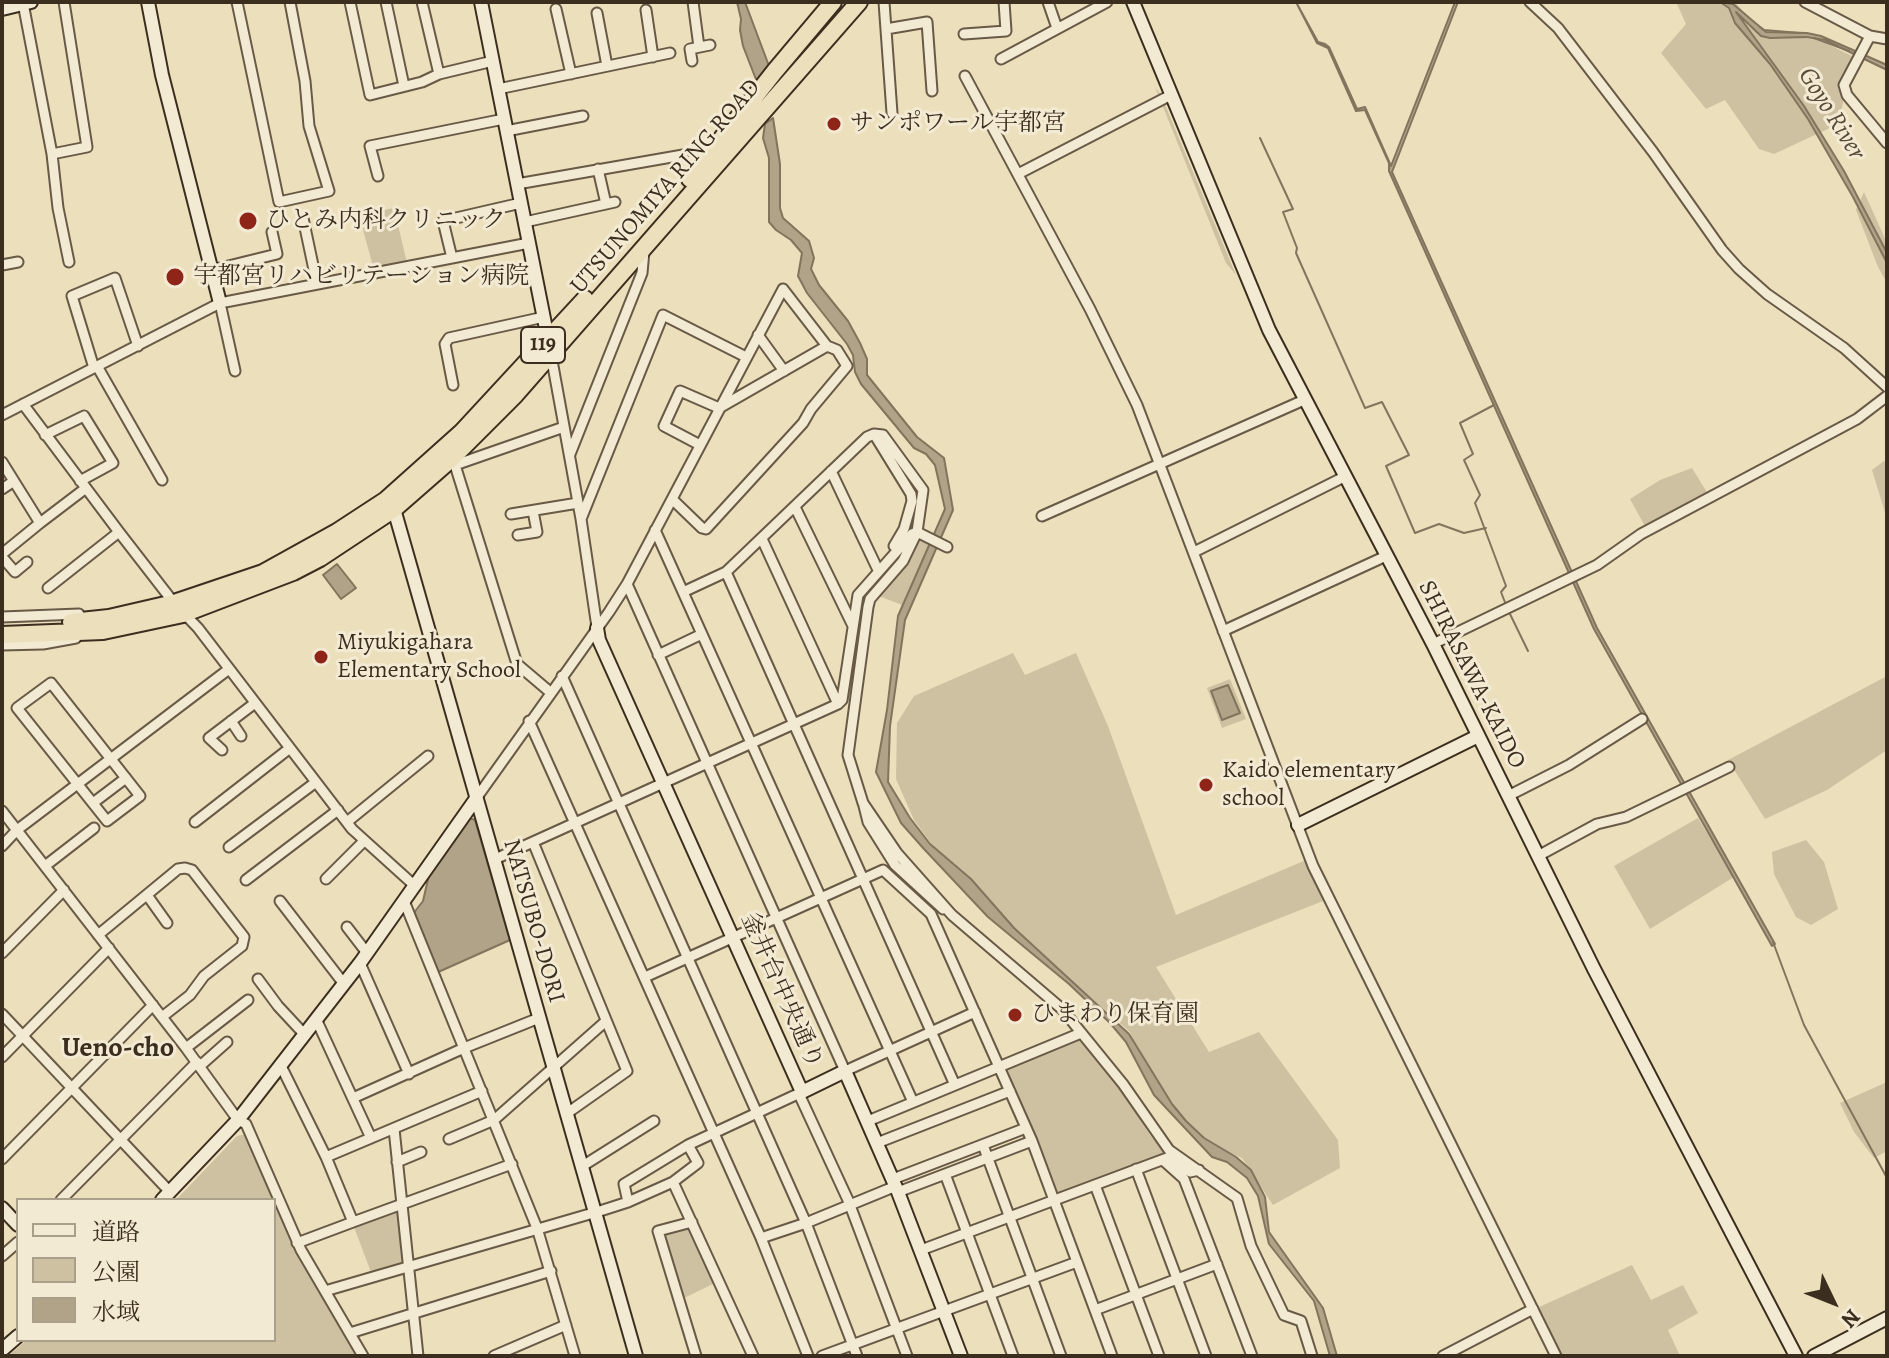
<!DOCTYPE html>
<meta charset="utf-8">
<style>
body{margin:0}
#map{position:relative;width:1889px;height:1358px;overflow:hidden;background:#ecdfbc;font-family:Alegreya,"Noto Serif JP",serif}
canvas{display:block}
.frame{position:absolute;inset:0;border:4px solid #3c2e1f;pointer-events:none}
.legend{position:absolute;left:16px;top:1198px;width:260px;height:144px;box-sizing:border-box;background:#f3ead3;border:2px solid #aa9f8b;margin:0;padding:10px 14px;list-style:none;font-size:24px;color:#3c2e1f}
.legend li{display:flex;align-items:center;gap:16px;height:40px}
.legend b{width:40px;border:2px solid #aa9f8b}
.north{position:absolute;left:1793px;top:1262px;width:80px;height:80px;-webkit-text-stroke:6px #f3ead3;paint-order:stroke;rotate:133deg;font-size:22px;font-weight:700;line-height:32px;text-align:center;color:#3c2e1f}
.north::after{content:'';display:block;margin:auto;width:28px;height:36px;background:#3c2e1f;clip-path:polygon(50% 0,100% 100%,50% 72%,0 100%)}
</style>
<div id="map">
<canvas width="1889" height="1358"></canvas>
<div class="frame"></div>
<ul class="legend">
<li><b style="height:10px;background:#f3ead3"></b>道路</li>
<li><b style="height:22px;background:#cec1a1"></b>公園</li>
<li><b style="height:22px;background:#b0a387"></b>水域</li>
</ul>
<div class="north">N</div>
</div>
<script>
const context = document.querySelector('canvas').getContext('2d');
context.lineJoin = 'round';
function fill(path, color) {
  context.fillStyle = color;
  context.fill(path, 'evenodd');
}
function toPath(rows) {
  const path = new Path2D();
  for (const r of rows) {
    path.moveTo(r[0], r[1]);
    for (let i = 2; i < r.length; i += 2) path.lineTo(r[i], r[i + 1]);
  }
  return path;
}
function strokePath(path, color, width, dash) {
  context.strokeStyle = color;
  context.lineWidth = width;
  context.lineCap = dash ? 'butt' : 'round';
  context.setLineDash(dash || []);
  context.stroke(path);
}
function label(font, color, halo, rows, align = 'center') {
  context.font = font + ' Alegreya,"Noto Serif JP",serif';
  context.lineWidth = 6;
  context.setLineDash([]);
  context.textBaseline = 'middle';
  context.strokeStyle = halo;
  context.fillStyle = color;
  for (const [text, x, y, turn = 0] of rows) {
    context.save();
    context.translate(x, y);
    context.rotate((+turn || 0) * Math.PI / 180);
    context.textAlign = isNaN(turn) ? turn : align;
    if (halo) context.strokeText(text, 0, 0);
    context.fillText(text, 0, 0);
    context.restore();
  }
}
const green = toPath([
 [1676,2,1735,2,1763,34,1819,40,1852,56,1842,108,1830,128,1774,154,1759,149,1725,100,1706,109,1661,53,1686,24],
 [1155,87,1161,95,1236,275,1226,263],
 [1864,192,1887,243,1887,283,1878,267,1856,210],
 [394,208,407,263,374,270,359,215],
 [1884,461,1887,465,1887,519,1872,470],
 [1692,468,1708,494,1646,528,1630,499,1660,480],
 [923,540,929,545,902,605,879,596,908,562,917,542],
 [1013,653,1025,675,1076,653,1108,726,1176,915,1306,860,1323,901,1156,967,1209,1052,1259,1032,1338,1140,1340,1168,1273,1205,1242,1158,1196,1138,1148,1077,1130,1032,1015,931,938,853,914,820,896,779,897,723,914,696],
 [1887,676,1887,750,1827,790,1765,819,1728,760],
 [1230,679,1246,719,1222,728,1207,688],
 [1698,818,1734,877,1650,929,1614,866],
 [1806,840,1824,862,1838,909,1811,925,1796,917,1774,874,1772,852],
 [1079,1039,1119,1086,1150,1135,1166,1153,1058,1193,1007,1069],
 [1887,1082,1887,1151,1874,1158,1854,1132,1840,1103],
 [246,1134,273,1200,176,1200,237,1136],
 [274,1202,292,1245,357,1356,8,1356,27,1340,274,1340],
 [398,1212,403,1265,372,1275,354,1227],
 [691,1228,717,1282,682,1299,663,1234],
 [1632,1265,1651,1300,1683,1285,1698,1313,1668,1330,1680,1356,1562,1356,1537,1308]
]);
const water = toPath([
 [737,2,745,2,769,66,757,82,743,46,740,30,741,19,737,2],
 [1296,2,1318,42,1325,44,1329,47,1357,109,1365,107,1391,166,1455,2,1458,2,1392,172,1597,628,1775,944,1772,946,1594,629,1389,171,1389,163,1365,110,1356,111,1328,48,1317,43,1296,2],
 [1720,2,1733,4,1766,32,1807,33,1821,36,1887,65,1887,70,1825,40,1806,37,1770,38,1761,36,1736,12,1804,106,1844,171,1887,253,1887,263,1853,197,1808,119,1770,64,1735,23,1729,8,1720,2],
 [773,118,780,164,780,208,783,218,809,241,814,258,811,269,819,285,848,321,860,343,867,359,867,375,917,437,944,458,953,510,905,620,890,726,888,782,910,818,930,844,971,879,1014,928,1129,1034,1172,1104,1186,1121,1204,1138,1236,1157,1251,1170,1265,1197,1269,1232,1323,1308,1337,1356,1330,1356,1314,1301,1269,1244,1258,1196,1247,1178,1227,1162,1212,1157,1154,1095,1126,1042,1110,1023,1069,984,988,917,924,849,901,823,876,772,887,710,898,616,945,509,935,465,926,454,914,448,861,384,855,372,853,355,847,344,807,293,798,276,802,253,791,240,776,230,769,222,769,158,763,138,765,124,773,118],
 [337,564,356,588,341,599,323,575,337,564],
 [1228,685,1240,713,1222,720,1211,691,1228,685],
 [469,818,475,820,510,940,436,973,413,914,423,901,429,875,469,818]
]);
const stream = toPath([
 [1760,27,1764,30,1800,33],
 [1814,38,1849,51],
 [1260,138,1293,209,1283,212,1297,248,1296,253,1365,408,1382,402,1409,455,1386,466,1415,533,1439,524,1464,533,1486,528],
 [1494,405,1460,423,1473,454,1464,460,1480,495,1475,503,1506,586,1501,592,1506,605],
 [1509,612,1528,651],
 [1773,942,1804,1025,1887,1178]
]);
const street = toPath([
 [237,2,279,202,329,191,309,126,305,81,290,2],
 [350,2,370,95,422,82,439,74,493,61],
 [386,2,404,86],
 [422,2,439,74],
 [693,2,699,47],
 [884,2,892,113],
 [1048,2,1057,28],
 [1530,2,1558,28,1653,152,1722,250,1739,269,1767,294,1844,348,1887,387],
 [1805,2,1870,36,1887,39],
 [23,3,52,154,58,208,69,262],
 [556,9,571,74],
 [646,10,653,57],
 [597,13,607,66],
 [886,29,927,22,932,91],
 [964,34,1006,31,1004,2],
 [1870,36,1844,85,1847,95,1887,143],
 [1001,59,1107,2],
 [692,61,690,49,710,45],
 [965,76,1090,309,1137,405,1313,866,1556,1356],
 [498,89,670,53],
 [506,131,583,116],
 [52,154,87,147,64,2],
 [598,169,606,204],
 [1018,174,1171,95],
 [378,176,370,146,504,119],
 [517,184,683,155],
 [303,218,317,284],
 [525,222,615,202],
 [452,258,443,221,521,203],
 [2,265,18,262],
 [212,270,277,254,272,232],
 [220,303,235,371],
 [758,335,784,371],
 [551,355,581,519,597,627],
 [97,366,162,480],
 [94,368,72,296,115,278,138,346],
 [453,385,445,344,449,338,544,317],
 [23,404,119,532,174,603,198,628,352,829,415,886],
 [2,415,220,303,529,243],
 [874,434,883,435,923,490,917,532,903,561,870,599,868,607,848,755,863,803,897,853,952,915,1062,1009,1123,1084,1169,1150,1237,1198,1251,1246,1284,1315,1301,1321,1312,1356],
 [45,435,84,416,113,463,80,481],
 [700,445,664,426,680,391,719,408,827,346],
 [570,454,642,273,644,251],
 [2,462,40,523,86,488],
 [831,471,878,570],
 [2,489,14,481],
 [795,507,853,626],
 [511,514,578,503],
 [1042,516,1304,400],
 [581,519,663,315,746,357],
 [655,530,913,1102],
 [518,535,537,532,533,511],
 [762,539,838,704],
 [1194,552,1344,477],
 [2,554,40,523],
 [2,557,15,572,27,562],
 [726,572,955,1085],
 [627,584,845,1071,975,1012],
 [48,588,119,532],
 [683,592,726,572,867,437,874,434,911,494,912,501,904,529,894,546],
 [2,617,79,614],
 [1223,631,1386,556],
 [1433,644,1597,565,1641,534,1857,419,1887,396],
 [2,645,43,644,76,638],
 [658,655,702,634],
 [562,676,806,1223,857,1356],
 [51,683,140,796,107,821,17,708,51,683],
 [550,692,517,664,455,465,564,427],
 [231,721,241,736],
 [529,721,761,1238,808,1356],
 [222,750,209,738,255,703],
 [1508,796,1569,765,1642,719],
 [475,800,609,612,627,584,672,499,702,528,706,529,803,423,811,409,847,366,837,350,827,346,783,289,672,499],
 [93,803,126,778],
 [864,806,868,822,895,865,943,909],
 [2,811,186,1048,238,1120,246,1124,301,1250,363,1356],
 [195,822,290,748],
 [347,822,428,756],
 [533,842,627,1071,566,1114],
 [2,846,17,830,229,669],
 [229,847,316,782],
 [1538,856,1597,824,1626,817,1729,767],
 [493,860,838,704,842,700,858,595,912,534,917,532,947,547],
 [45,866,94,828],
 [326,879,363,842],
 [246,880,338,810],
 [147,895,167,923],
 [280,901,344,984],
 [404,901,537,1228,575,1356],
 [347,927,367,953],
 [98,935,178,869,185,868,192,870,244,937,242,946,204,976,190,995,162,1017],
 [2,953,64,890],
 [360,963,409,1074],
 [645,977,883,870,931,914,1032,1141,1112,1356],
 [258,979,278,1006,304,1034],
 [2,1014,170,1192],
 [316,1019,371,1138],
 [186,1048,248,1000],
 [2,1057,109,948],
 [280,1064,326,1157],
 [200,1066,227,1042],
 [799,1094,848,1200,907,1356],
 [353,1098,464,1048,539,1018],
 [868,1121,1081,1033],
 [394,1129,418,1356],
 [449,1139,494,1120,606,1021],
 [877,1143,1010,1091],
 [983,1145,1061,1356],
 [2,1159,153,1005],
 [397,1162,421,1152],
 [1165,1162,1184,1179,1252,1356],
 [581,1167,654,1121],
 [1136,1169,1206,1356],
 [945,1174,1013,1356],
 [893,1179,1026,1128],
 [673,1182,698,1163,688,1145],
 [1095,1185,1159,1356],
 [898,1192,1032,1141],
 [61,1200,197,1062],
 [628,1202,624,1184,688,1145,802,1092],
 [353,1222,512,1164],
 [692,1222,658,1231,696,1356],
 [761,1238,806,1223,896,1186],
 [297,1243,353,1222,326,1157,482,1091],
 [921,1250,1167,1158,1190,1172,1199,1170],
 [2,1256,18,1242],
 [325,1291,600,1211,628,1202,673,1182,753,1356],
 [1095,1310,1217,1264],
 [350,1333,551,1271],
 [494,1356,566,1325],
 [822,1356,1077,1262],
 [1443,1356,1533,1309]
]);
const secondary = toPath([
 [148,2,162,75,220,303],
 [481,2,549,344],
 [1133,2,1269,330,1433,644,1594,969,1796,1356],
 [2,9,31,2],
 [390,505,394,509,636,1356],
 [597,628,599,640,802,1092,845,1071,898,1192,961,1356],
 [1298,825,1478,736],
 [162,1200,238,1120,360,963,475,800],
 [2,1208,18,1225],
 [2,1350,18,1336],
 [1814,1356,1887,1318]
]);
const highway = toPath([
 [690,179,775,71,833,2],
 [71,622,109,618,174,603,263,573,337,532,386,500,462,432,585,299],
 [2,635,103,631,183,614,293,572,320,558,394,509,450,460,515,395,859,2]
]);
const markers = [
 [834,124,8,"#8f2418"],
 [248,221,10,"#8f2418"],
 [175,277,10,"#8f2418"],
 [321,657,8,"#8f2418"],
 [1206,785,8,"#8f2418"],
 [1015,1015,8,"#8f2418"]
];
const shields = [
 [543,345,44]
];
const shieldNames = [
 ["119",543,345]
];
const poiNames = [
 ["サンポワール宇都宮",850,124],
 ["ひとみ内科クリニック",266,221],
 ["宇都宮リハビリテーション病院",193,277],
 ["Miyukigahara",337,643],
 ["Elementary School",337,671],
 ["Kaido elementary",1222,771],
 ["school",1222,799],
 ["ひまわり保育園",1031,1015]
];
const streetNames = [
 ["UTSUNOMIYA RING ROAD",666,187,-49],
 ["SHIRASAWA-KAIDO",1471,675,63],
 ["NATSUBO-DORI",533,921,74],
 ["釜井台中央通り",781,991,66]
];
const waterNames = [
 ["Goyo River",1831,114,58]
];
const quarterNames = [
 ["Ueno-cho",118,1049]
];
fill(green, '#cec1a1');
fill(water, '#b0a387');
strokePath(water, '#82745d', 2);
strokePath(stream, '#82745d', 2);
strokePath(street, '#685a46', 13);
strokePath(secondary, '#3c2e1f', 16);
strokePath(highway, '#3c2e1f', 20);
strokePath(street, '#f3ead3', 9);
strokePath(secondary, '#f3ead3', 12);
strokePath(highway, '#ecdfbc', 16);
for (const [x, y, r, color] of markers) {
  const dot = new Path2D();
  dot.arc(x, y, r, 0, 2 * Math.PI);
  context.fillStyle = color;
  context.fill(dot);
  strokePath(dot, '#f3ead3', 3);
}
for (const [x, y, w] of shields) {
  const box = new Path2D();
  box.roundRect(x - w / 2, y - 18, w, 36, 6);
  context.fillStyle = '#f3ead3';
  context.fill(box);
  strokePath(box, '#3c2e1f', 2);
}
label('bold 22px', '#3c2e1f', null, shieldNames);
label('24px', '#3c2e1f', '#f3ead3', poiNames, 'left');
label('24px', '#3c2e1f', '#f3ead3', streetNames);
label('italic 26px', '#594b39', '#f3ead3', waterNames);
label('bold 28px', '#3c2e1f', '#f3ead3', quarterNames);
</script>
